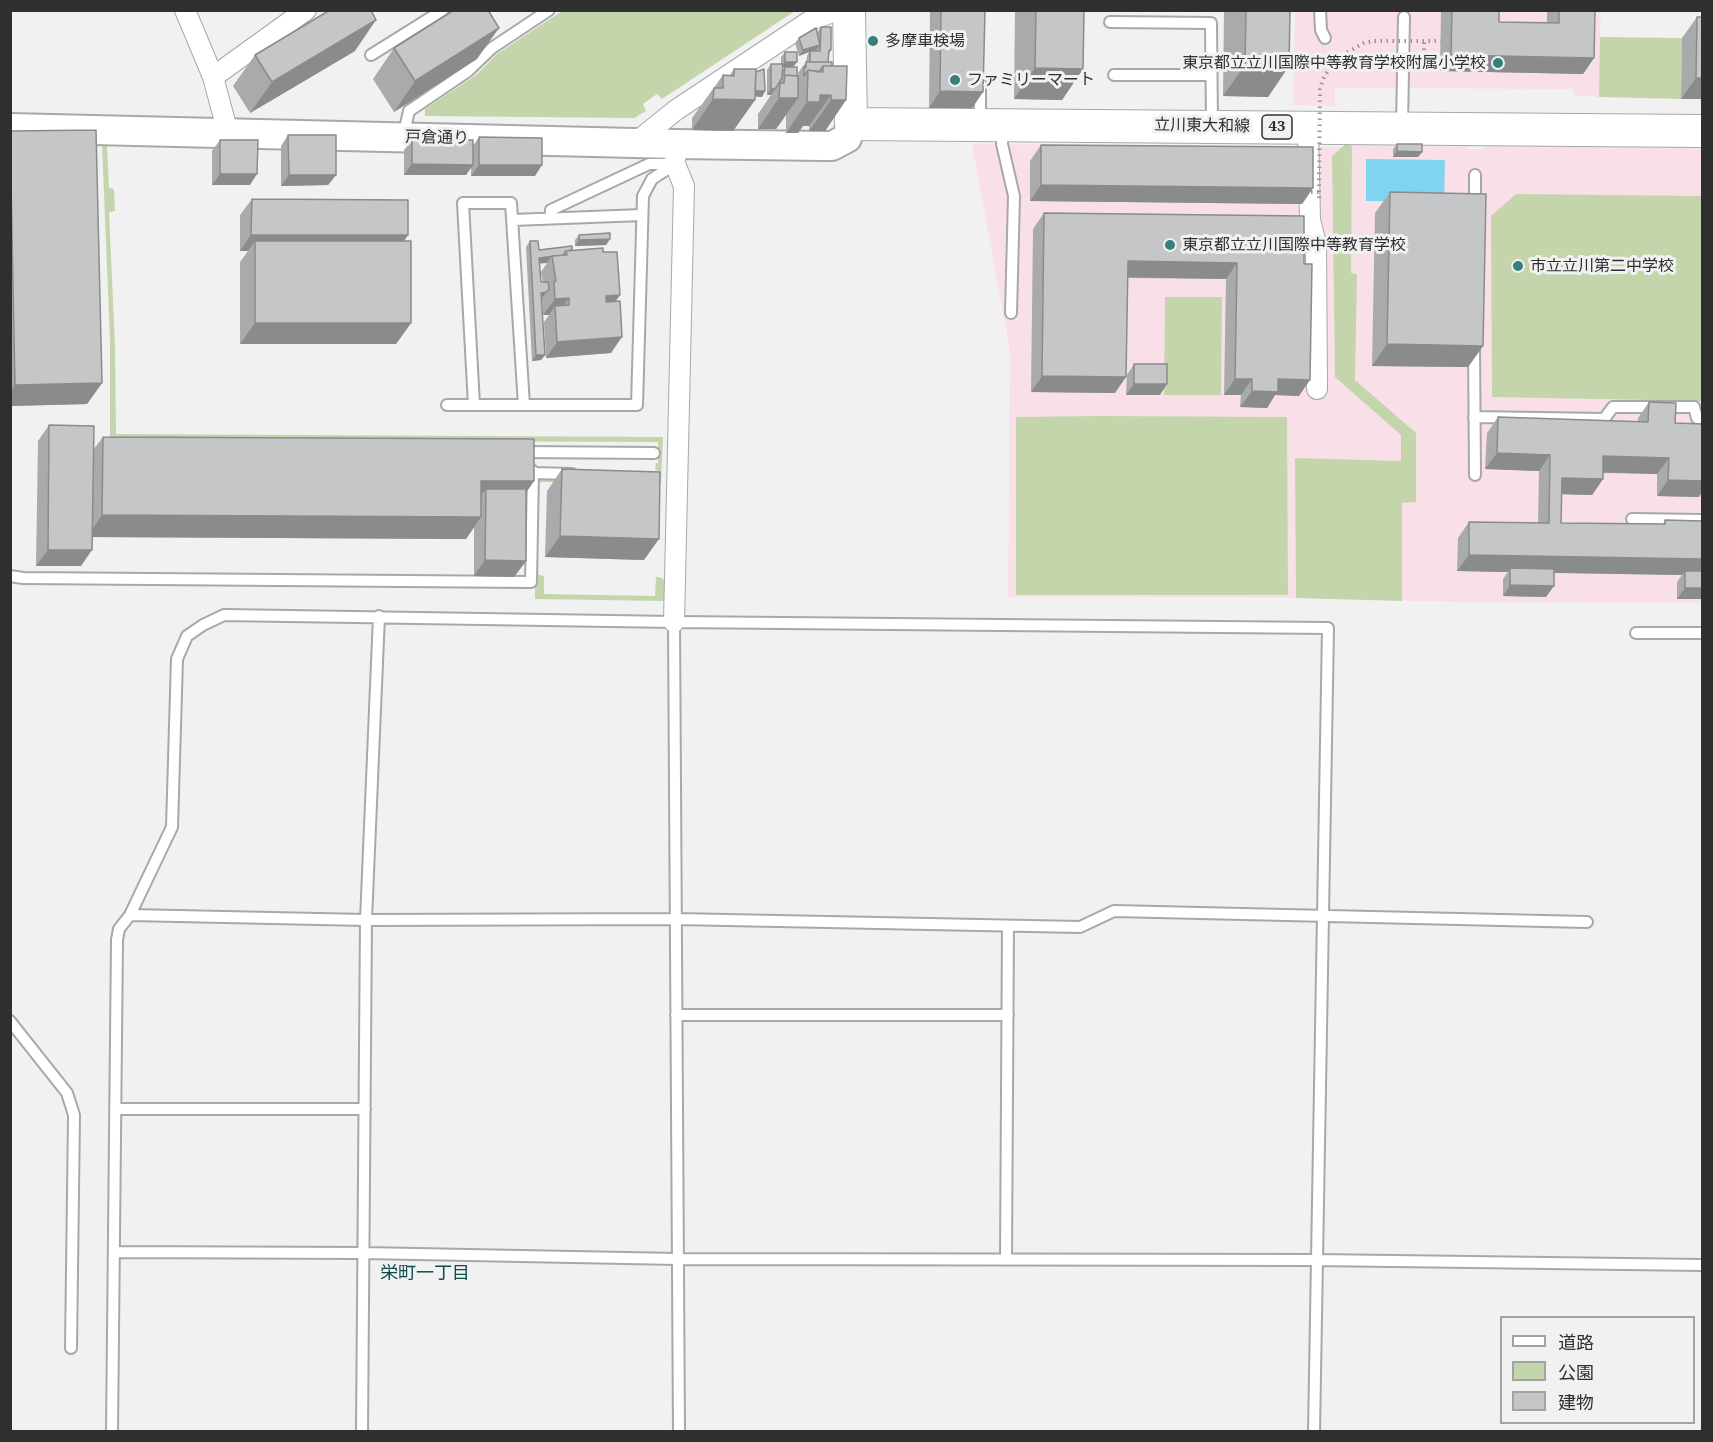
<!DOCTYPE html>
<meta charset="utf-8">
<style>
body{margin:0}
#map{position:relative;width:1713px;height:1442px;overflow:hidden;background:#f1f1f2;font-family:"Noto Serif","Noto Sans JP",serif}
canvas{display:block}
.frame{position:absolute;inset:0;border:12px solid #2f2f30;pointer-events:none}
.legend{position:absolute;left:1500px;top:1316px;width:195px;height:108px;box-sizing:border-box;background:#f1f1f2;border:2px solid #a3a3a4;margin:0;padding:8px 10px;list-style:none;font-size:18px;color:#2f2f30}
.legend li{display:flex;align-items:center;gap:12px;height:30px}
.legend b{width:30px;border:2px solid #a3a3a4}
</style>
<div id="map">
<canvas width="1713" height="1442"></canvas>
<div class="frame"></div>
<ul class="legend">
<li><b style="height:8px;background:#fff"></b>道路</li>
<li><b style="height:16px;background:#c4d5ac"></b>公園</li>
<li><b style="height:16px;background:#c5c6c7"></b>建物</li>
</ul>
</div>
<script>
const context = document.querySelector('canvas').getContext('2d');
context.lineJoin = 'round';
function fill(path, color) {
  context.fillStyle = color;
  context.fill(path, 'evenodd');
}
function toPath(rows) {
  const path = new Path2D();
  for (const r of rows) {
    path.moveTo(r[0], r[1]);
    for (let i = 2; i < r.length; i += 2) path.lineTo(r[i], r[i + 1]);
  }
  return path;
}
function strokePath(path, color, width, dash) {
  context.strokeStyle = color;
  context.lineWidth = width;
  context.lineCap = dash ? 'butt' : 'round';
  context.setLineDash(dash || []);
  context.stroke(path);
}
function label(font, color, halo, rows, align = 'center') {
  context.font = font + ' "Noto Serif","Noto Sans JP",serif';
  context.lineWidth = 6;
  context.setLineDash([]);
  context.textBaseline = 'middle';
  context.strokeStyle = halo;
  context.fillStyle = color;
  for (const [text, x, y, turn = 0] of rows) {
    context.save();
    context.translate(x, y);
    context.rotate((+turn || 0) * Math.PI / 180);
    context.textAlign = isNaN(turn) ? turn : align;
    if (halo) context.strokeText(text, 0, 0);
    context.fillText(text, 0, 0);
    context.restore();
  }
}
const education = toPath([
 [1295,11,1601,11,1600,37,1702,39,1702,99,1574,96,1573,89,1335,88,1335,106,1293,105],
 [1349,141,1468,144,1468,149,1483,149,1490,142,1702,146,1702,603,1452,602,1296,598,1008,597,1010,351,972,144,1342,147]
]);
const green = toPath([
 [562,11,562,10,795,11,662,99,657,94,643,104,646,111,634,118,425,116,425,109,476,75,497,54],
 [1600,37,1682,38,1681,99,1599,97],
 [1349,141,1352,148,1351,273,1357,274,1355,380,1416,433,1416,502,1402,503,1402,601,1296,598,1295,458,1401,461,1401,435,1335,377,1332,156],
 [102,144,107,145,109,188,114,189,115,211,109,212,115,346,116,434,663,437,661,483,537,482,538,477,658,478,658,471,655,470,656,463,658,463,658,442,110,440,110,340],
 [1516,194,1702,196,1702,401,1492,397,1491,216],
 [1165,297,1222,297,1221,395,1164,395],
 [1098,416,1287,417,1288,595,1016,595,1016,417],
 [535,574,544,576,544,594,655,596,656,577,662,578,666,583,665,601,535,599]
]);
const water = toPath([
 [1366,159,1445,160,1444,202,1366,201]
]);
const path = toPath([
 [1424,68,1424,41]
]);
const lane = toPath([
 [1320,10,1321,30,1325,38],
 [1110,22,1211,23,1212,123],
 [371,55,443,10],
 [1114,75,1211,75],
 [980,122,980,83],
 [1402,125,1404,17],
 [1002,128,1002,144,1014,196,1011,313],
 [403,137,409,111,468,71,492,48,549,10],
 [1475,208,1475,175],
 [551,218,551,210,649,164,675,164],
 [513,220,642,215],
 [1474,346,1475,475],
 [447,405,637,405,643,196,652,179,675,164],
 [474,405,463,203,511,203,524,405],
 [1474,417,1604,419,1613,407,1694,407,1697,418,1702,418],
 [522,452,654,453],
 [533,473,572,474],
 [1632,519,1702,520],
 [10,576,23,578,531,582,533,471],
 [674,622,679,1432],
 [1636,633,1702,633],
 [130,915,366,920,676,919,1080,927,1114,911,1587,922],
 [676,1015,1008,1015],
 [10,1021,67,1093,74,1115,71,1348],
 [115,1109,365,1109],
 [114,1252,364,1253,678,1259,1316,1260,1702,1265],
 [1006,1259,1008,926],
 [112,1432,117,940,119,929,130,915,172,827,177,659,187,636,203,625,224,615,674,622,1328,628,1314,1432],
 [362,1432,366,920,379,616]
]);
const street = toPath([
 [185,10,213,77,228,133],
 [213,77,306,10],
 [1308,127,1310,220,1316,244,1317,389],
 [635,143,676,110,813,19,838,10],
 [674,622,684,186,675,164,676,144]
]);
const secondary = toPath([
 [10,128,676,144,824,146,832,146,847,138,851,124]
]);
const primary = toPath([
 [849,10,851,124,1702,131]
]);
const pathBridge = toPath([
 [1305,192,1319,192],
 [1319,198,1320,89,1323,79,1333,63,1348,52,1364,43,1374,41,1441,41]
]);
const wall = toPath([
 [930,10,985,10,983,92,972,108,929,108],
 [1015,10,1084,10,1083,69,1062,100,1014,99],
 [1224,10,1290,10,1289,66,1268,97,1223,96],
 [1441,10,1499,10,1499,22,1547,22,1547,10,1595,10,1594,58,1583,74,1440,71],
 [1697,17,1702,99,1681,99,1682,38],
 [821,27,831,50,829,54,828,62,832,66,846,100,825,131,809,131,809,126,803,126,798,133,786,133,786,115,776,129,758,129,758,114,771,95,767,95,767,70,771,64,781,64,781,57,785,52,797,62,793,67,782,67,782,70,785,67,798,76,798,73,806,62,807,56,809,52,799,56,795,43,799,38,817,33],
 [394,48,477,59,394,112,373,79],
 [355,51,250,113,233,86,255,55],
 [734,69,756,72,765,91,762,97,755,96,755,100,733,131,692,130,692,118,723,75,729,76],
 [10,131,102,383,87,404,10,406],
 [288,135,336,175,328,185,281,186,281,146],
 [479,137,535,176,471,176,471,167,466,175,404,175,404,150,412,140,473,146],
 [220,140,250,185,212,185,212,151],
 [1397,144,1422,152,1418,157,1393,157,1393,149],
 [1041,145,1313,188,1302,204,1030,201,1030,161],
 [1390,192,1483,346,1468,367,1372,366,1375,213],
 [252,199,408,235,404,241,411,323,396,344,240,344,240,262,248,251,240,251,240,215],
 [1044,213,1304,216,1299,396,1275,395,1267,408,1240,407,1241,395,1224,395,1226,279,1127,278,1115,393,1031,392,1033,229],
 [579,235,610,239,606,245,575,246,575,240],
 [530,241,539,250,572,250,603,252,615,302,611,353,546,358,544,322,549,315,543,315,542,298,541,298,545,355,541,360,532,361,526,247],
 [539,263,547,263,541,272,543,282,541,282],
 [1134,364,1160,395,1126,395,1127,375],
 [1649,402,1675,423,1699,497,1657,496,1657,474,1603,473,1603,479,1592,495,1562,494,1561,523,1663,524,1665,520,1702,521,1702,599,1677,599,1677,582,1682,575,1554,573,1546,597,1503,596,1503,579,1508,572,1457,571,1458,538,1469,522,1538,523,1539,471,1485,469,1487,433,1498,417,1638,422,1638,418],
 [49,425,93,450,103,437,534,481,526,492,526,561,514,577,474,576,474,527,466,539,93,537,81,566,36,566,38,441],
 [562,469,644,560,545,557,547,491]
]);
const shadedWall = toPath([
 [376,20,355,51,250,113,272,82],
 [499,28,477,59,394,112,415,81],
 [820,45,816,50,810,52,810,51,809,52,799,56,803,50],
 [1451,55,1594,58,1583,74,1440,71],
 [785,62,797,62,793,67,781,67],
 [1245,65,1289,66,1268,97,1223,96],
 [1035,68,1083,69,1062,100,1014,99],
 [1696,78,1702,78,1702,99,1681,99],
 [771,89,775,89,771,95,767,95],
 [743,90,765,91,762,97,739,95],
 [940,91,983,92,972,108,929,108],
 [820,95,831,95,809,126,803,126,798,133,786,133,807,102],
 [779,98,798,98,776,129,758,129],
 [713,99,755,100,733,131,692,130],
 [831,100,846,100,825,131,809,131],
 [1397,151,1422,152,1418,157,1393,157],
 [412,164,473,165,466,175,404,175],
 [479,165,542,165,535,176,471,176],
 [220,174,257,174,250,185,212,185],
 [289,175,336,175,328,185,281,186],
 [1041,185,1313,188,1302,204,1030,201],
 [251,235,408,235,397,251,255,241,248,251,240,251],
 [610,239,606,245,575,246,579,240],
 [551,257,547,263,535,264,539,258],
 [1128,261,1237,263,1226,279,1116,277],
 [546,292,542,298,537,298,541,293],
 [620,295,609,311,594,313,606,296],
 [569,298,558,314,555,306,549,315,543,315,555,299],
 [255,323,411,323,396,344,240,344],
 [622,337,611,353,546,358,557,342],
 [1387,344,1483,346,1468,367,1372,366],
 [536,355,545,355,541,360,532,361],
 [1042,376,1126,377,1115,393,1031,392],
 [1235,379,1252,379,1241,395,1224,395],
 [1278,379,1310,380,1299,396,1275,395,1267,408,1240,407,1252,391],
 [102,383,87,404,10,406,10,392,15,385],
 [1134,384,1167,384,1160,395,1126,395],
 [1497,453,1550,455,1539,471,1485,469],
 [1603,456,1669,458,1657,474,1592,472],
 [1562,478,1603,479,1592,495,1551,494],
 [1668,480,1702,481,1702,492,1699,497,1657,496],
 [481,481,534,481,519,503,486,489,476,502],
 [102,515,481,517,466,539,87,537],
 [560,536,659,539,644,560,545,557],
 [48,550,92,550,81,566,36,566],
 [1469,555,1702,559,1702,575,1685,571,1682,575,1510,572,1510,568,1508,572,1457,571],
 [485,560,526,561,514,577,474,576],
 [1510,585,1554,586,1546,597,1503,596],
 [1685,588,1702,588,1702,599,1677,599]
]);
const building = toPath([
 [330,10,371,10,376,20,272,82,255,55,330,10],
 [454,10,488,10,499,28,415,81,394,48,454,10],
 [941,10,985,10,983,92,940,91,941,10],
 [1036,10,1084,10,1083,69,1035,68,1036,10],
 [1246,10,1290,10,1289,66,1245,65,1246,10],
 [1452,10,1499,10,1499,22,1559,23,1559,10,1595,10,1594,58,1451,55,1452,10],
 [1697,17,1702,17,1702,78,1696,78,1697,17],
 [821,27,831,27,831,50,829,50,828,62,810,62,810,51,820,51,821,27],
 [816,28,820,45,803,50,799,38,816,28],
 [785,52,797,52,797,62,785,62,785,52],
 [806,62,832,62,832,66,823,66,819,72,808,70,804,76,804,67,806,68,806,62],
 [771,64,783,64,782,78,775,89,771,89,771,64],
 [823,66,847,66,846,100,831,100,831,95,820,95,820,102,807,102,808,70,823,72,823,66],
 [785,67,797,67,797,76,784,75,785,67],
 [734,69,756,69,755,100,713,99,714,88,723,88,723,75,734,76,734,69],
 [764,69,765,91,755,91,756,72,764,69],
 [785,75,798,76,798,98,779,98,780,83,784,83,785,75],
 [96,130,102,383,15,385,10,131,96,130],
 [288,135,336,135,336,175,289,175,288,135],
 [479,137,542,138,542,165,479,165,479,137],
 [220,140,258,140,257,174,220,174,220,140],
 [412,140,473,140,473,165,412,164,412,140],
 [1397,144,1422,144,1422,152,1397,151,1397,144],
 [1041,145,1313,147,1313,188,1041,185,1041,145],
 [1390,192,1486,194,1483,346,1387,344,1390,192],
 [252,199,408,200,408,235,251,235,252,199],
 [1044,213,1304,216,1304,264,1312,264,1310,380,1278,379,1278,392,1252,391,1252,379,1235,379,1237,263,1128,261,1126,377,1042,376,1044,213],
 [610,233,610,239,579,240,579,235,610,233],
 [255,241,411,241,411,323,255,323,255,241],
 [530,241,538,241,539,250,572,246,572,250,566,251,563,255,539,258,541,282,548,282,549,289,546,292,541,293,545,355,536,355,530,241],
 [603,248,603,252,617,252,620,295,606,296,606,302,620,301,622,337,557,342,555,306,569,305,569,298,555,299,554,282,556,281,552,256,567,255,566,251,603,248],
 [1134,364,1167,364,1167,384,1134,384,1134,364],
 [1649,402,1676,403,1675,423,1702,424,1702,481,1668,480,1669,458,1603,456,1603,479,1562,478,1561,523,1665,524,1665,520,1702,521,1702,559,1469,555,1469,522,1549,523,1550,455,1497,453,1498,417,1648,422,1649,402],
 [49,425,94,426,92,550,48,550,49,425],
 [103,437,534,439,534,481,481,481,481,517,102,515,103,437],
 [562,469,660,472,659,539,560,536,562,469],
 [486,489,526,489,526,561,485,560,486,489],
 [1510,568,1554,569,1554,586,1510,585,1510,568],
 [1685,571,1702,571,1702,588,1685,588,1685,571]
]);
const markers = [
 [873,41,6,"#367f7b"],
 [1498,63,6,"#367f7b"],
 [955,80,6,"#367f7b"],
 [1170,245,6,"#367f7b"],
 [1518,266,6,"#367f7b"]
];
const shields = [
 [1277,127,30]
];
const shieldNames = [
 ["43",1277,127]
];
const poiNames = [
 ["多摩車検場",885,41],
 ["東京都立立川国際中等教育学校附属小学校",1486,63,"right"],
 ["ファミリーマート",967,80],
 ["東京都立立川国際中等教育学校",1182,245],
 ["市立立川第二中学校",1530,266]
];
const streetNames = [
 ["立川東大和線",1202,126,1],
 ["戸倉通り",437,138,1]
];
const neighbourhoodNames = [
 ["栄町一丁目",425,1274]
];
fill(education, '#f9e0e8');
fill(green, '#c4d5ac');
fill(water, '#81d4ef');
strokePath(lane, '#a7a8a9', 14);
strokePath(street, '#a7a8a9', 22);
strokePath(secondary, '#a7a8a9', 32);
strokePath(primary, '#a7a8a9', 34);
strokePath(path, '#969697', 4, [1.5, 4.5]);
strokePath(lane, '#fff', 10);
strokePath(street, '#fff', 20);
strokePath(secondary, '#fff', 28);
strokePath(primary, '#fff', 32);
strokePath(pathBridge, '#969697', 4, [1.5, 4.5]);
fill(wall, '#a9aaab');
fill(shadedWall, '#8a8b8b');
fill(building, '#c5c6c7');
strokePath(building, '#8a8b8b', 1.5);
for (const [x, y, r, color] of markers) {
  const dot = new Path2D();
  dot.arc(x, y, r, 0, 2 * Math.PI);
  context.fillStyle = color;
  context.fill(dot);
  strokePath(dot, '#f1f1f2', 2);
}
for (const [x, y, w] of shields) {
  const box = new Path2D();
  box.roundRect(x - w / 2, y - 12, w, 24, 4.5);
  context.fillStyle = '#f1f1f2';
  context.fill(box);
  strokePath(box, '#2f2f30', 1.5);
}
label('bold 15px', '#2f2f30', null, shieldNames);
label('16px', '#2f2f30', '#f1f1f2', poiNames, 'left');
label('16px', '#2f2f30', '#f1f1f2', streetNames);
label('18px', '#0d4c49', '#f1f1f2', neighbourhoodNames);
</script>
